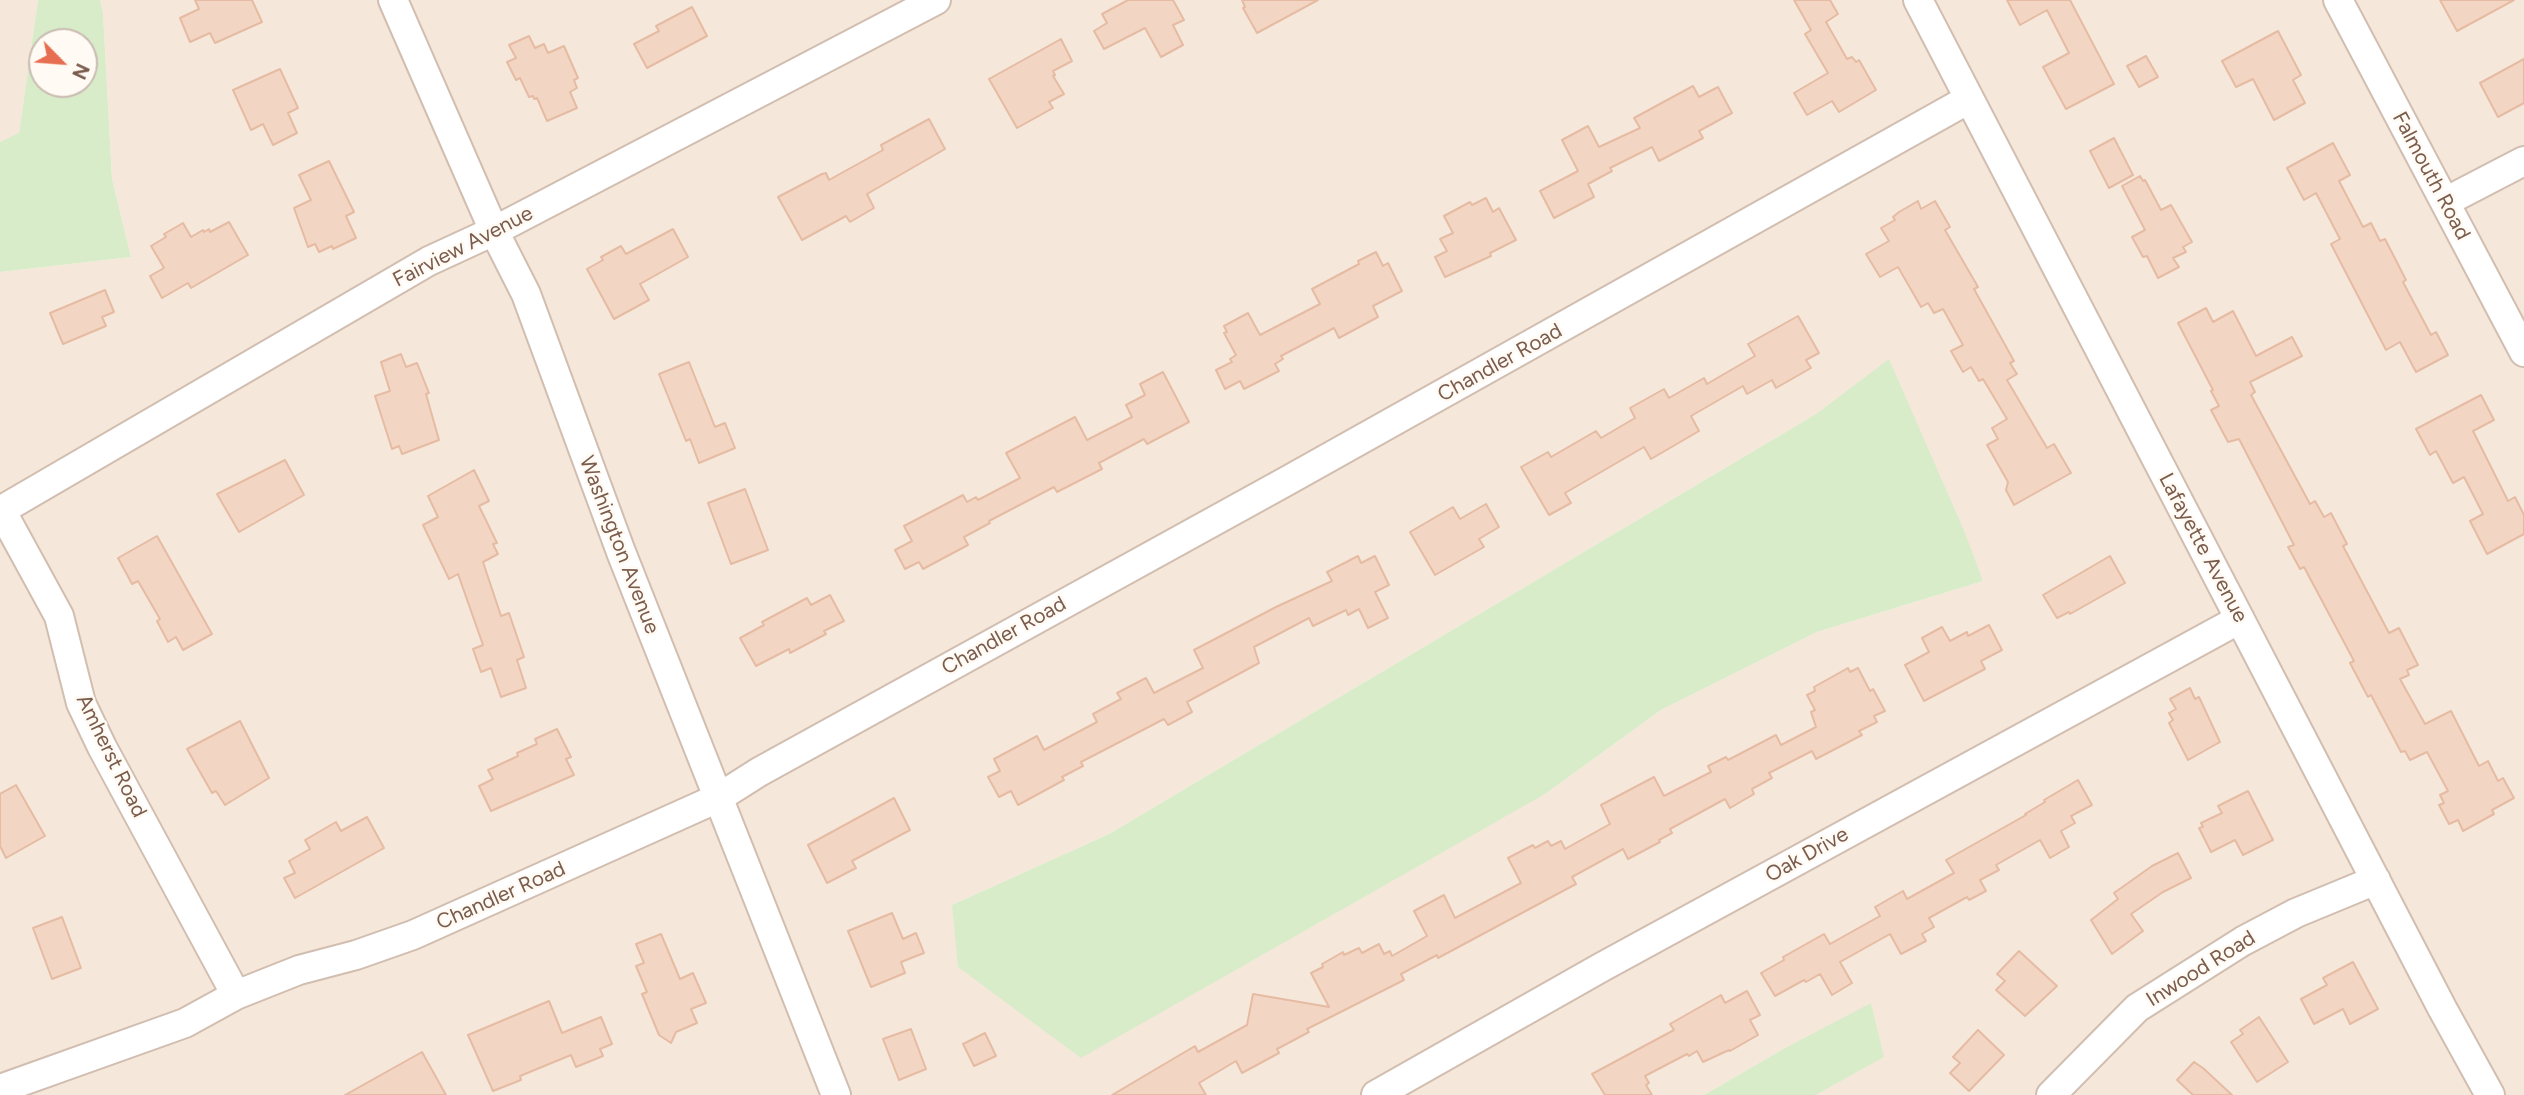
<!DOCTYPE html>
<style>
body{margin:0}
#map{position:relative;width:2524px;height:1095px;overflow:hidden;background:#fdf6ec;font-family:Figtree,sans-serif}
canvas{display:block}
.north{position:absolute;left:28px;top:28px;width:70px;height:70px;box-sizing:border-box;background:#fffaf3;border:2px solid #cabbb1;border-radius:50%;rotate:115deg;font-size:19px;font-weight:700;line-height:28px;text-align:center;color:#7a5c4d}
.north::after{content:'';display:block;margin:auto;width:24px;height:32px;background:#e76f51;clip-path:polygon(50% 0,100% 100%,50% 72%,0 100%)}
</style>
<div id="map">
<canvas width="2524" height="1095"></canvas>
<div class="north">N</div>
</div>
<script>
const context = document.querySelector('canvas').getContext('2d');
context.lineJoin = 'round';
function fill(path, color) {
  context.fillStyle = color;
  context.fill(path, 'evenodd');
}
function toPath(rows) {
  const path = new Path2D();
  for (const r of rows) {
    path.moveTo(r[0], r[1]);
    for (let i = 2; i < r.length; i += 2) path.lineTo(r[i], r[i + 1]);
  }
  return path;
}
function strokePath(path, color, width, dash) {
  context.strokeStyle = color;
  context.lineWidth = width;
  context.lineCap = dash ? 'butt' : 'round';
  context.setLineDash(dash || []);
  context.stroke(path);
}
function label(font, color, halo, rows, align = 'center') {
  context.font = font + ' Figtree,sans-serif';
  context.lineWidth = 5;
  context.setLineDash([]);
  context.textBaseline = 'middle';
  context.strokeStyle = halo;
  context.fillStyle = color;
  for (const [text, x, y, turn = 0] of rows) {
    context.save();
    context.translate(x, y);
    context.rotate((+turn || 0) * Math.PI / 180);
    context.textAlign = isNaN(turn) ? turn : align;
    if (halo) context.strokeText(text, 0, 0);
    context.fillText(text, 0, 0);
    context.restore();
  }
}
const residential = toPath([
 [0,0,38,0,19,134,0,142],
 [100,0,2524,0,2524,1095,1816,1095,1883,1057,1871,1004,1785,1048,1704,1095,0,1095,0,272,131,257,112,179,103,13],
 [1889,360,1983,581,1817,632,1661,710,1545,794,952,905,1109,834,1816,414]
]);
const green = toPath([
 [38,0,100,0,103,13,112,179,131,257,0,272,0,142,19,133],
 [84,42,84,84,42,84,42,42],
 [1889,359,1965,533,1983,581,1817,632,1661,710,1545,794,1081,1058,958,967,952,905,1109,834,1816,414],
 [1871,1003,1884,1057,1816,1095,1704,1095,1785,1048]
]);
const building = toPath([
 [195,0,252,0,262,22,215,43,210,33,190,42,180,18,199,9,195,0],
 [1128,0,1173,0,1184,20,1173,25,1183,45,1161,57,1145,28,1104,49,1094,31,1107,23,1102,14,1128,0],
 [1242,0,1318,0,1257,33,1243,8,1245,7,1242,0],
 [1794,0,1830,0,1838,14,1826,22,1847,59,1852,57,1856,62,1859,60,1876,90,1839,112,1832,101,1807,115,1794,93,1828,73,1805,34,1811,30,1794,0],
 [2007,0,2070,0,2114,84,2066,109,2043,67,2069,53,2047,10,2020,25,2007,0],
 [2440,0,2514,0,2457,31,2440,0],
 [692,7,707,36,647,68,634,44,659,31,656,26,692,7],
 [2278,31,2301,75,2293,80,2305,103,2274,120,2253,79,2236,87,2222,61,2278,31],
 [529,36,535,48,544,44,548,53,564,46,578,78,574,80,577,88,570,92,577,108,547,121,537,98,534,99,533,96,529,97,520,78,516,80,507,62,516,58,509,45,529,36],
 [1061,39,1072,61,1053,71,1055,75,1053,76,1064,94,1049,102,1053,108,1017,128,989,79,1061,39],
 [2146,56,2158,77,2139,87,2127,66,2146,56],
 [2524,59,2524,103,2498,117,2480,83,2524,59],
 [280,69,298,108,288,113,297,133,273,145,263,124,251,130,233,90,280,69],
 [1693,86,1699,97,1718,87,1732,113,1699,131,1703,138,1659,161,1652,147,1610,168,1612,171,1588,184,1594,197,1554,218,1540,191,1578,171,1562,140,1588,126,1599,147,1640,128,1634,118,1693,86],
 [929,119,945,149,867,194,874,208,850,222,846,216,802,240,778,197,822,174,826,173,829,180,883,150,881,145,929,119],
 [2114,138,2133,175,2109,188,2090,151,2114,138],
 [2333,143,2350,175,2339,181,2363,227,2371,223,2380,241,2385,239,2406,280,2403,282,2431,335,2436,332,2448,355,2416,372,2400,342,2386,350,2331,244,2340,239,2316,193,2304,200,2287,168,2333,143],
 [329,161,354,212,346,216,356,238,333,249,332,246,319,252,315,244,308,247,294,208,311,200,299,175,329,161],
 [2140,176,2143,181,2145,180,2161,210,2171,205,2192,242,2183,247,2186,252,2173,258,2179,267,2158,278,2147,256,2143,257,2132,237,2145,230,2122,186,2140,176],
 [1486,198,1493,212,1499,208,1516,240,1490,253,1491,256,1445,277,1435,257,1447,251,1440,239,1453,233,1444,216,1470,202,1472,205,1486,198],
 [1918,201,1921,209,1935,201,1950,227,1945,230,1978,287,1974,289,2014,361,2010,363,2017,374,2007,380,2047,448,2054,444,2071,473,2014,505,2006,490,2008,482,1987,445,1998,439,1992,428,2007,419,1983,379,1979,381,1971,367,1963,372,1951,351,1963,345,1943,309,1934,313,1928,303,1921,307,1898,267,1880,277,1866,254,1889,241,1881,228,1895,220,1893,217,1899,212,1918,201],
 [229,222,248,255,191,288,188,283,162,298,150,276,164,268,151,246,166,237,164,234,183,223,191,237,203,230,204,232,209,229,210,232,229,222],
 [673,229,688,257,640,284,649,300,614,319,587,269,603,260,601,257,621,246,626,254,673,229],
 [1376,252,1383,266,1388,263,1402,291,1373,306,1378,317,1339,338,1334,328,1281,356,1283,359,1275,364,1279,371,1244,389,1240,381,1225,389,1216,370,1232,362,1230,359,1236,355,1224,333,1227,332,1224,326,1248,313,1260,335,1320,304,1312,289,1359,264,1358,261,1376,252],
 [105,290,114,312,102,317,106,326,63,344,50,313,105,290],
 [2206,308,2213,322,2233,311,2256,356,2292,337,2302,356,2250,382,2255,392,2251,395,2310,504,2315,501,2324,517,2331,513,2347,544,2343,546,2389,633,2399,628,2418,665,2407,670,2409,675,2400,679,2425,724,2451,711,2479,766,2488,761,2498,781,2503,778,2514,798,2492,810,2494,814,2463,831,2458,820,2449,824,2439,805,2444,803,2440,795,2448,791,2427,752,2410,760,2405,751,2401,752,2371,695,2368,697,2350,663,2354,661,2304,567,2300,569,2288,547,2294,545,2239,439,2228,442,2211,410,2219,406,2211,391,2213,390,2178,323,2206,308],
 [1798,316,1819,353,1806,360,1811,368,1776,388,1772,380,1747,394,1743,386,1691,416,1699,431,1651,459,1644,447,1565,493,1571,503,1549,515,1521,467,1548,452,1551,457,1596,431,1601,438,1635,418,1630,408,1664,389,1669,398,1704,378,1707,384,1755,356,1748,344,1798,316],
 [401,354,406,367,417,363,429,393,426,394,439,440,402,454,399,446,392,449,375,396,390,391,381,362,401,354],
 [689,362,715,427,725,423,735,448,699,463,690,439,686,441,659,374,689,362],
 [1163,372,1189,422,1147,444,1144,439,1099,463,1102,469,1057,492,1054,487,989,521,990,523,964,537,968,545,923,569,919,562,905,569,895,550,912,541,904,526,963,495,967,502,976,497,978,500,1020,478,1006,453,1075,417,1087,440,1132,417,1126,405,1145,395,1140,384,1163,372],
 [2481,395,2494,420,2473,431,2508,501,2515,497,2524,515,2524,534,2487,554,2470,521,2483,514,2464,477,2453,483,2436,451,2430,455,2416,429,2481,395],
 [285,460,304,495,239,532,217,494,285,460],
 [474,470,489,501,479,506,497,543,493,544,498,554,483,562,501,616,509,613,524,657,517,660,526,688,501,697,491,668,481,672,473,649,483,645,458,574,449,579,423,525,438,517,428,496,474,470],
 [745,489,768,550,731,564,708,503,745,489],
 [1486,504,1499,527,1479,539,1484,547,1435,575,1410,532,1453,507,1460,519,1486,504],
 [157,536,212,634,183,650,176,637,168,642,157,621,160,619,138,581,132,584,118,558,157,536],
 [1358,556,1361,563,1375,556,1389,585,1375,592,1388,618,1368,628,1359,609,1348,615,1346,610,1313,626,1309,618,1254,647,1259,663,1187,702,1192,712,1168,725,1164,719,1081,762,1083,766,1062,777,1064,780,1018,805,1011,791,999,797,988,777,1000,771,994,759,1037,736,1044,750,1097,722,1093,714,1121,699,1117,693,1146,678,1154,693,1203,668,1194,650,1276,607,1332,581,1327,572,1358,556],
 [2110,556,2125,583,2070,614,2069,612,2057,618,2043,595,2110,556],
 [830,595,844,621,824,631,826,634,790,653,789,649,756,666,740,638,764,625,762,622,807,598,811,605,830,595],
 [1989,625,2002,650,1981,661,1985,669,1924,701,1905,665,1929,652,1922,638,1942,627,1950,641,1967,632,1968,636,1989,625],
 [1848,668,1850,672,1858,668,1870,691,1873,689,1885,711,1874,716,1877,722,1859,731,1862,735,1816,759,1812,751,1769,773,1772,778,1752,789,1754,794,1730,808,1725,799,1670,829,1672,833,1659,840,1660,842,1628,859,1623,849,1572,877,1576,884,1438,958,1437,955,1401,974,1404,980,1307,1029,1309,1032,1277,1049,1279,1053,1242,1073,1236,1061,1199,1083,1206,1095,1112,1095,1195,1046,1198,1052,1247,1025,1253,994,1329,1007,1311,973,1323,967,1322,964,1343,952,1344,955,1359,948,1362,953,1379,944,1384,954,1390,951,1392,956,1427,936,1414,911,1444,895,1455,918,1521,883,1508,858,1533,845,1535,848,1548,841,1551,846,1561,841,1565,849,1610,824,1601,805,1654,777,1664,796,1711,772,1708,766,1726,757,1728,760,1776,735,1781,745,1816,727,1811,712,1815,710,1807,695,1815,691,1814,687,1848,668],
 [2190,688,2195,699,2199,697,2220,742,2188,760,2169,723,2173,720,2169,713,2176,709,2170,699,2190,688],
 [240,721,269,778,225,805,216,791,212,793,187,749,240,721],
 [557,729,571,757,566,759,574,775,491,811,479,786,493,779,488,770,518,756,517,753,537,744,535,739,557,729],
 [2078,780,2092,805,2071,816,2075,823,2061,831,2069,847,2050,858,2040,840,1996,865,1999,870,1980,880,1986,891,1969,900,1967,897,1929,918,1934,927,1922,934,1926,941,1901,954,1890,934,1840,962,1852,983,1832,995,1820,974,1806,982,1804,980,1775,996,1761,973,1784,960,1783,957,1824,934,1830,944,1880,916,1875,907,1903,891,1907,899,1954,873,1946,860,2026,815,2025,814,2045,802,2044,800,2078,780],
 [16,785,45,836,6,858,0,846,0,794,16,785],
 [2248,791,2273,840,2243,855,2235,840,2211,852,2199,828,2203,827,2201,823,2222,813,2218,806,2248,791],
 [894,798,910,830,852,861,856,868,827,883,808,845,894,798],
 [367,817,384,848,295,898,284,878,295,873,289,861,310,849,305,840,336,822,341,831,367,817],
 [2178,853,2191,878,2163,892,2131,914,2143,931,2112,954,2091,920,2118,899,2114,893,2152,866,2178,853],
 [892,913,903,939,916,933,924,953,901,962,905,973,871,987,848,931,892,913],
 [62,917,81,968,52,979,33,928,62,917],
 [661,934,680,979,693,973,706,1003,691,1009,697,1023,676,1032,671,1043,659,1035,642,994,647,992,636,966,644,963,636,944,661,934],
 [2019,951,2057,986,2025,1016,1996,990,2005,981,1997,974,2019,951],
 [2353,962,2378,1009,2350,1024,2343,1009,2314,1024,2301,999,2327,985,2323,978,2353,962],
 [1747,991,1760,1015,1750,1020,1758,1035,1730,1051,1729,1050,1703,1062,1697,1051,1689,1056,1687,1054,1645,1076,1649,1083,1646,1085,1652,1095,1605,1095,1592,1074,1674,1030,1670,1024,1721,995,1725,1003,1747,991],
 [549,1001,562,1033,601,1017,612,1044,600,1049,603,1056,576,1067,571,1055,520,1076,521,1080,493,1091,468,1035,549,1001],
 [2259,1017,2288,1062,2257,1082,2231,1042,2243,1034,2240,1030,2259,1017],
 [911,1029,926,1069,899,1080,883,1039,911,1029],
 [1978,1030,2004,1055,1969,1091,1950,1073,1960,1063,1953,1057,1978,1030],
 [985,1033,996,1056,974,1066,963,1044,985,1033],
 [422,1052,446,1095,345,1095,422,1052],
 [2194,1062,2203,1068,2232,1095,2193,1095,2177,1080,2194,1062]
]);
const minor = toPath([
 [393,0,494,231,526,294,621,552,836,1095],
 [1918,0,2442,1008,2490,1095],
 [2338,0,2524,352],
 [2445,202,2524,161],
 [1,510,59,616,81,703,102,747,236,995],
 [0,511,429,261,494,231,936,0],
 [0,1089,185,1023,236,995,299,970,356,955,413,935,718,798,759,772,1285,482,1969,99],
 [1376,1095,1602,967,2240,619],
 [2051,1095,2137,1008,2243,941,2296,913,2376,880]
]);
const streetNames = [
 ["Falmouth Road",2431,176,62],
 ["Fairview Avenue",463,247,-27],
 ["Chandler Road",1500,363,-29],
 ["Washington Avenue",619,545,69],
 ["Lafayette Avenue",2203,548,62],
 ["Chandler Road",1004,636,-29],
 ["Amherst Road",111,756,64],
 ["Oak Drive",1807,855,-29],
 ["Chandler Road",501,896,-24],
 ["Inwood Road",2201,969,-32]
];
fill(residential, '#f5e8da');
fill(green, '#d8ecc9');
fill(building, '#f3d5c3');
strokePath(building, '#e6bba3', 2);
strokePath(minor, '#d1beb0', 32);
strokePath(minor, '#fff', 28);
label('21px', '#7a5c4d', '#fffaf3', streetNames);
</script>
